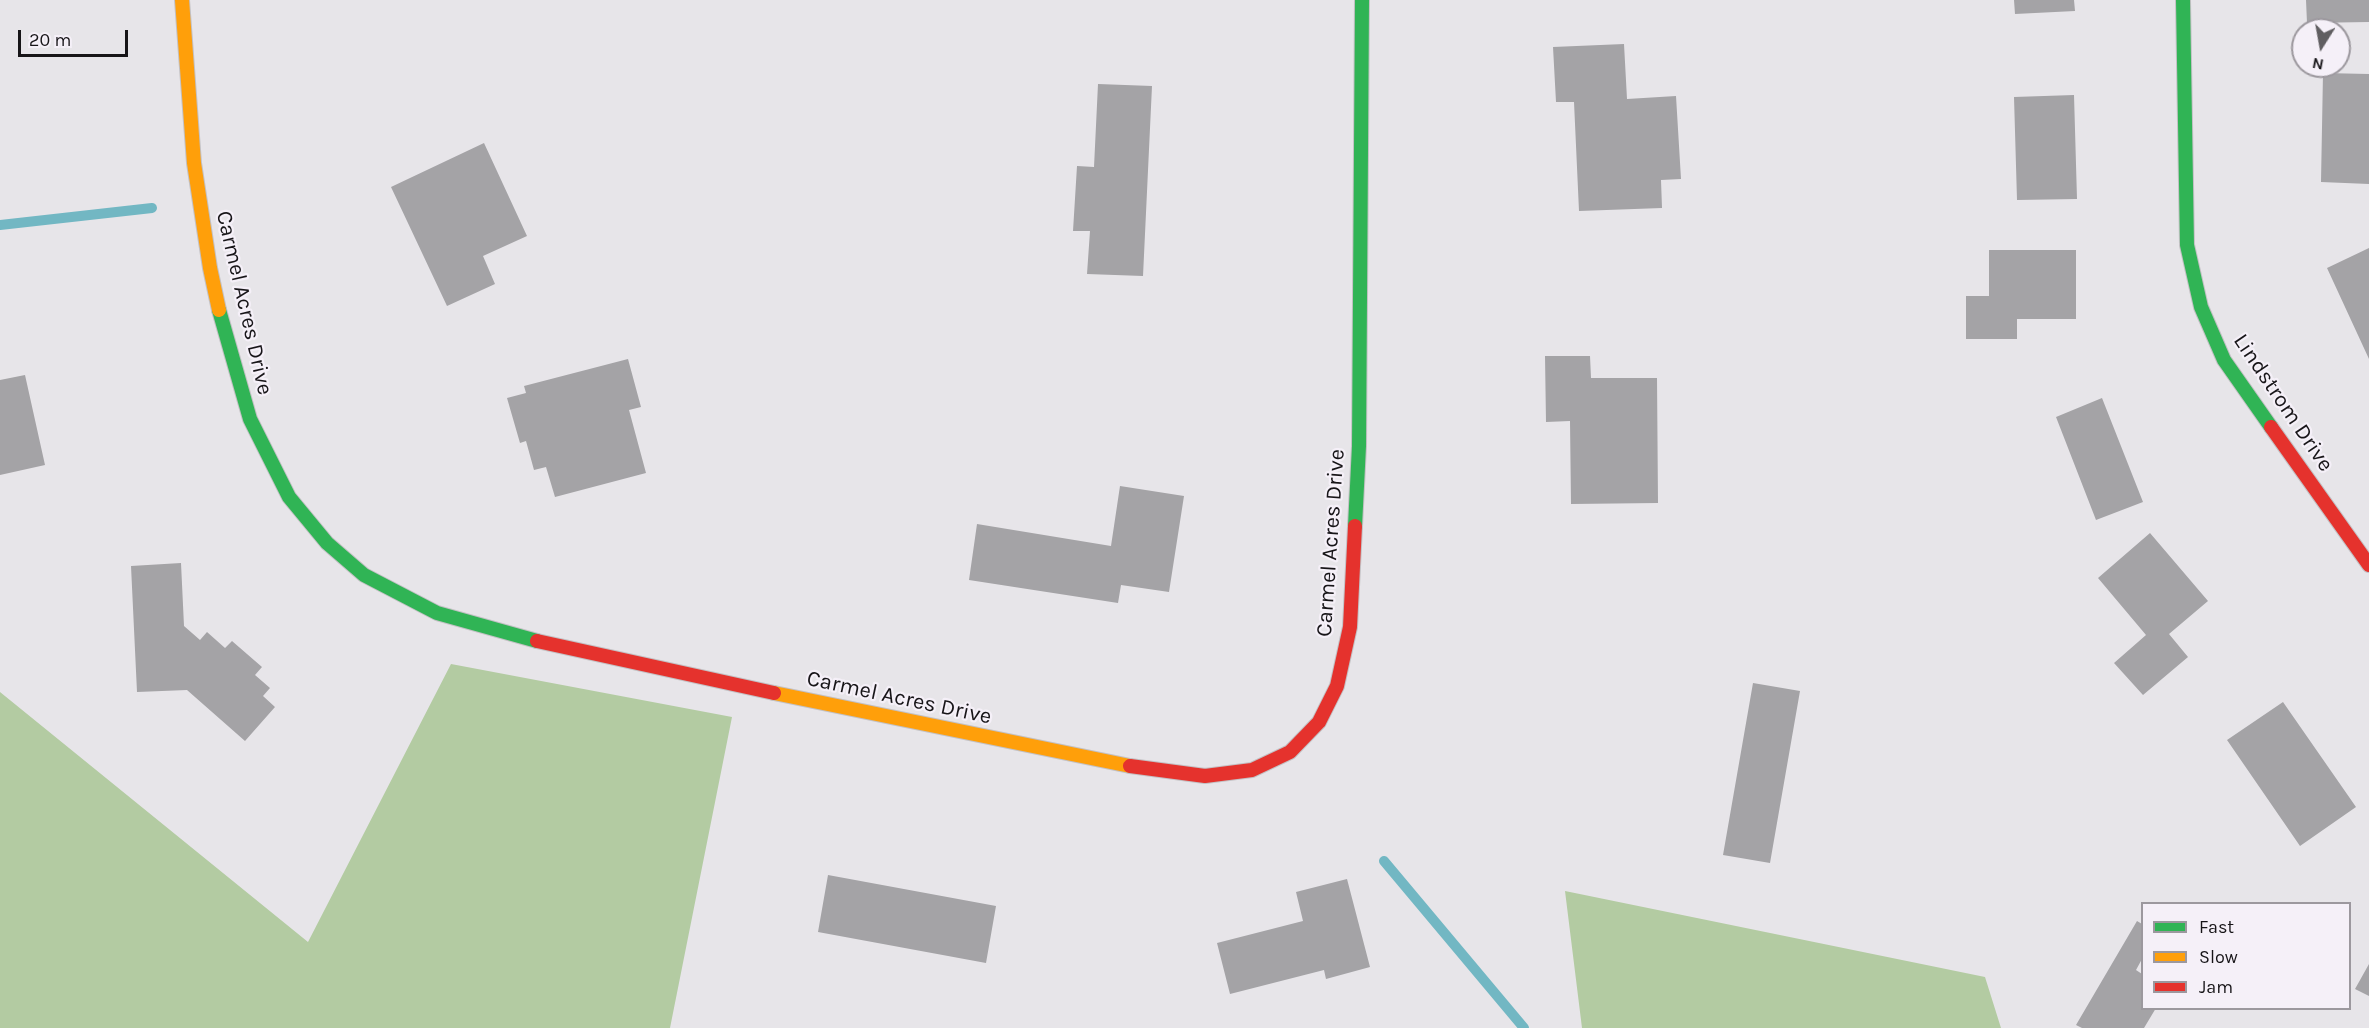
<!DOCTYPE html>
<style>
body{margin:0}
#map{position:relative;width:2369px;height:1028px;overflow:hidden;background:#e7e5e9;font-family:Karla,sans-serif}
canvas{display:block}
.legend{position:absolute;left:2141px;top:902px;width:210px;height:108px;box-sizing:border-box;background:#f5f0f8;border:2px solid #9c989e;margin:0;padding:8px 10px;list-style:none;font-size:18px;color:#171518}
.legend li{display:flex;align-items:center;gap:12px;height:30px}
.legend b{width:30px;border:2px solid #9c989e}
.north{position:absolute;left:2291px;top:18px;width:60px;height:60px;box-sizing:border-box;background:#f5f0f8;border:2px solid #9c989e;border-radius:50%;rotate:191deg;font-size:16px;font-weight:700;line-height:24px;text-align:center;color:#171518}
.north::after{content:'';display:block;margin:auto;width:21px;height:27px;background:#605e61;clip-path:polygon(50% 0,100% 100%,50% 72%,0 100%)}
.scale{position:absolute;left:18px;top:30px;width:110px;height:27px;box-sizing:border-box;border:3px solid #171518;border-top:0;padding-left:8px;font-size:18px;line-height:21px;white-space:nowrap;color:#171518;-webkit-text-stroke:4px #f5f0f8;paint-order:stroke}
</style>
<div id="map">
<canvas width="2369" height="1028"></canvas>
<ul class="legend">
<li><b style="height:8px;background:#30b455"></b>Fast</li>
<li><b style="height:8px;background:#ff9f0a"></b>Slow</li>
<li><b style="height:8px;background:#e5322d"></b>Jam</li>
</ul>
<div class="north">N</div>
<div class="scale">20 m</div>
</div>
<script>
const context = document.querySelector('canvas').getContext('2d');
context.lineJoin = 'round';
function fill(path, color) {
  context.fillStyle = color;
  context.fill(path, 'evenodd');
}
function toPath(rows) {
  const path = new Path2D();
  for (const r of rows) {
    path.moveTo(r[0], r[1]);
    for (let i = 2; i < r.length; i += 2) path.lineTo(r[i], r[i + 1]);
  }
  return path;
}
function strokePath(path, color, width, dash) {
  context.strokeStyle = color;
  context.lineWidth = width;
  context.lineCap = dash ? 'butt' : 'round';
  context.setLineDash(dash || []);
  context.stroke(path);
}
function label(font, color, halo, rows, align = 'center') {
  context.font = font + ' Karla,sans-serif';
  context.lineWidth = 4.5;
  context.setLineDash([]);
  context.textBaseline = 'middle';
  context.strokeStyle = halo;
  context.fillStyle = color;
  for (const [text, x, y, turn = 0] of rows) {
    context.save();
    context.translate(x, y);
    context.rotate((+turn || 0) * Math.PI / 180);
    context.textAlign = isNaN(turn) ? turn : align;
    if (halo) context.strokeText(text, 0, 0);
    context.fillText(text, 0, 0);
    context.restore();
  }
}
const forest = toPath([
 [451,664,732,717,670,1028,0,1028,0,692,308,942],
 [1565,891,1985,977,2001,1028,1582,1028]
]);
const stream = toPath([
 [0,225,152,208],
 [1384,861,1524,1028]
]);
const building = toPath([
 [2014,0,2074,0,2075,11,2015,14],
 [2306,0,2369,0,2369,22,2307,23],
 [1624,44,1627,99,1676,96,1681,179,1661,180,1662,208,1579,211,1574,102,1556,102,1553,47],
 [2323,73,2369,74,2369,184,2321,182],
 [1098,84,1152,86,1143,276,1087,274,1090,231,1073,231,1077,166,1094,167],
 [2074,95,2077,199,2017,200,2014,97],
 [484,143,527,236,483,256,495,284,447,306,391,187],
 [2369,248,2369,359,2327,268],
 [1989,250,2076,250,2076,319,2017,319,2017,339,1966,339,1966,296,1989,296],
 [1545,356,1590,356,1591,378,1657,378,1658,503,1571,504,1570,421,1546,422],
 [628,359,641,407,629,410,646,473,555,497,546,467,534,470,526,441,520,443,507,398,526,393,524,386],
 [25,375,45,465,0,475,0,380],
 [2102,398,2143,502,2096,520,2056,417],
 [1120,486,1184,496,1169,592,1121,585,1118,603,969,580,977,524,1111,546],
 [2150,533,2208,601,2169,634,2188,657,2143,695,2114,663,2146,635,2098,578],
 [181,563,184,626,200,640,207,632,225,648,232,641,262,667,255,675,270,688,263,696,275,707,245,741,187,690,137,692,131,566],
 [1753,683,1800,691,1770,863,1723,855],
 [2283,702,2356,807,2300,846,2227,740],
 [828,875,996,906,986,963,818,932],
 [1347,879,1370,967,1326,979,1324,970,1230,994,1217,943,1303,921,1296,892],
 [2137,921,2142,924,2142,959,2136,970,2142,974,2142,1008,2156,1008,2144,1028,2082,1028,2076,1025],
 [2369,964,2369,996,2355,989]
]);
const fast = toPath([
 [2183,0,2187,245,2201,307,2224,360,2271,427],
 [219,310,250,419,289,497,327,543,364,575,437,613,537,641],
 [1355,526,1359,446,1362,0]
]);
const slow = toPath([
 [182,0,194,163,210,268,219,310],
 [774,693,1130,766]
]);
const jam = toPath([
 [2271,427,2369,565],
 [537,641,774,693],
 [1130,766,1205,776,1252,770,1290,752,1319,722,1337,686,1350,627,1355,526]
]);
const streetNames = [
 ["Carmel Acres Drive",244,303,77],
 ["Lindstrom Drive",2283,403,56],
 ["Carmel Acres Drive",1331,543,-86],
 ["Carmel Acres Drive",899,698,12]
];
fill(forest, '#b3cba2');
strokePath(stream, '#72b7c3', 10);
fill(building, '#a4a3a6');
strokePath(fast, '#c3c1c4', 16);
strokePath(slow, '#c3c1c4', 16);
strokePath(jam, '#c3c1c4', 16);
strokePath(fast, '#30b455', 14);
strokePath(slow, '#ff9f0a', 14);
strokePath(jam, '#e5322d', 14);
label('22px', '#171518', '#f5f0f8', streetNames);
</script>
